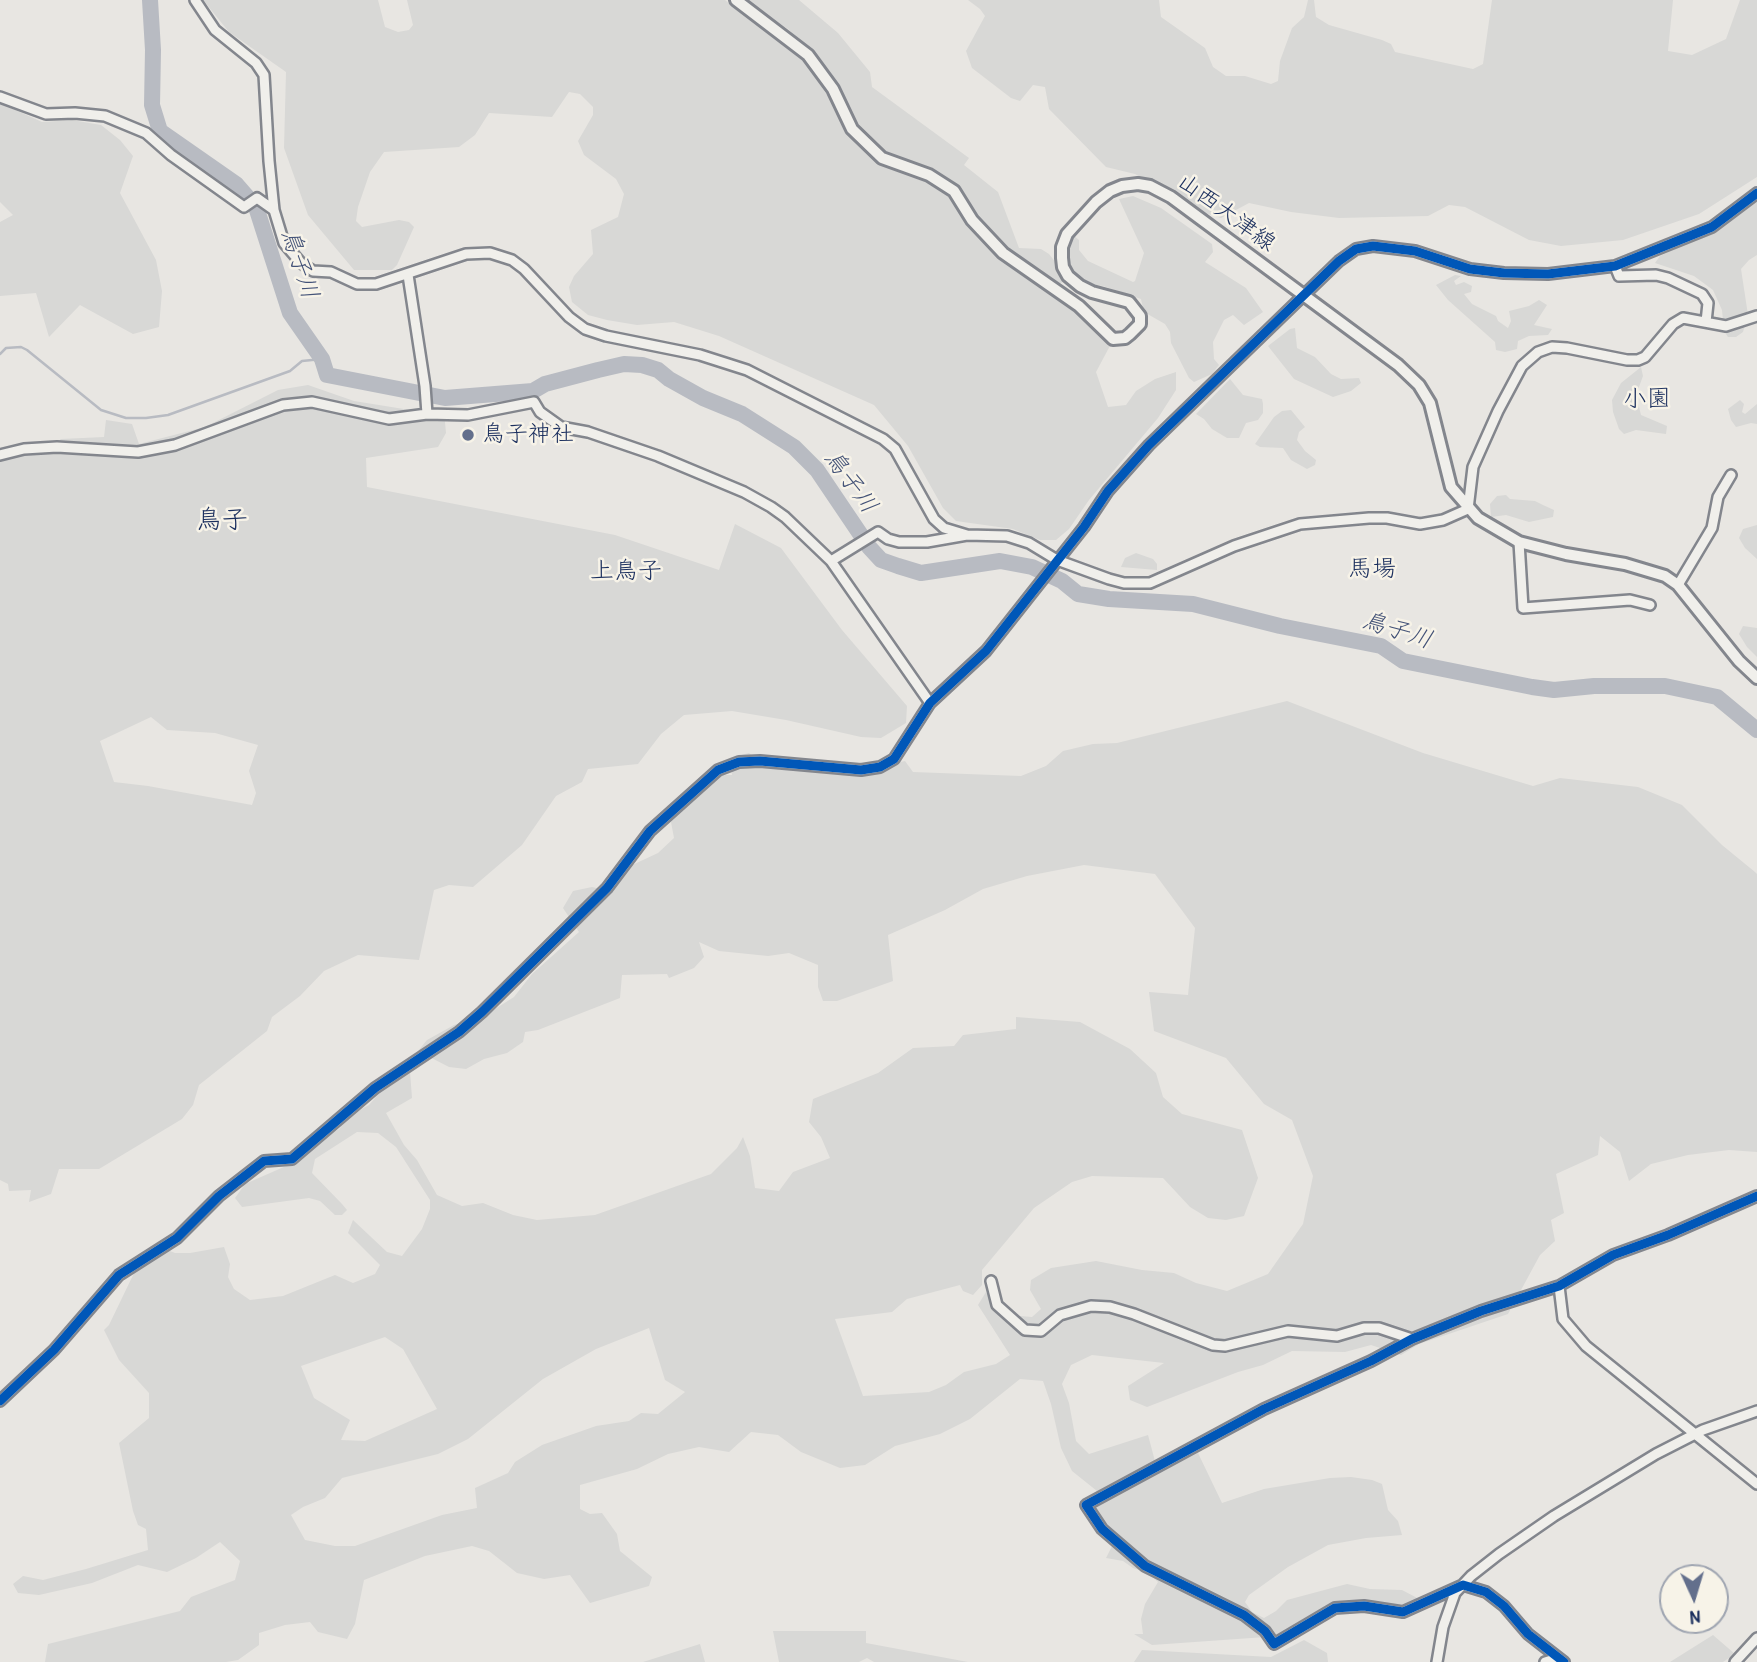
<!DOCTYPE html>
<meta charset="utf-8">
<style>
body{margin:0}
#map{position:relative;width:1757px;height:1662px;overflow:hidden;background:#e8e6e2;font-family:"Patrick Hand",sans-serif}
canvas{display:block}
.north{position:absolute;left:1659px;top:1564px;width:70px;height:70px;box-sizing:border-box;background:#f7f3e8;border:2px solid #9fa5b1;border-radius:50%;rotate:176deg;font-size:19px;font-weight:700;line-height:28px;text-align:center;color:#1b2f5e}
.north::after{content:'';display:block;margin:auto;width:24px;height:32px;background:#636f8c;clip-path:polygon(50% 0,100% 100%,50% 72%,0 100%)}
</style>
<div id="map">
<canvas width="1757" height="1662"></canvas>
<div class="north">N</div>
</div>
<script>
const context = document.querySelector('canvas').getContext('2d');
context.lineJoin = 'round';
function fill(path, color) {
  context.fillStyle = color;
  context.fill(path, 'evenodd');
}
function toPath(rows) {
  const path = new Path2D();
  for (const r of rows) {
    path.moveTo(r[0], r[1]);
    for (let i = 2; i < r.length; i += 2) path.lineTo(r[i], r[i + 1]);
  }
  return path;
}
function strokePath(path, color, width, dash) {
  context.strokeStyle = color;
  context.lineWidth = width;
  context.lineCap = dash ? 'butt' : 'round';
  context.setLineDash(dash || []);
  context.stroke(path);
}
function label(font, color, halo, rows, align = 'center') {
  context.font = font + ' "Patrick Hand","Klee One",sans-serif';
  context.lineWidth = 5;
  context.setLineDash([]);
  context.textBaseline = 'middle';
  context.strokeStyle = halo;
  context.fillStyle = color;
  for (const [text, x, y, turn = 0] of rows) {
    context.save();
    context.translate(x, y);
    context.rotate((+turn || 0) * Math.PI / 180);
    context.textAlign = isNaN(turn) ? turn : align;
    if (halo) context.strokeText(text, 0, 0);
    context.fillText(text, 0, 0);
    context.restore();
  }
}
const built = toPath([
 [203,0,378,0,385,27,398,32,409,30,413,25,407,0,725,0,805,62,829,98,848,134,879,161,933,182,953,199,977,231,1093,316,1112,342,1096,372,1108,407,1126,405,1136,391,1155,379,1176,372,1176,390,1158,418,1089,500,1069,529,1056,540,1040,540,1013,529,956,521,943,508,908,446,874,405,719,336,674,322,637,325,607,320,588,315,572,302,569,287,574,276,593,254,591,230,618,217,624,194,616,179,584,155,578,141,593,115,593,107,580,94,569,92,552,117,489,113,475,135,459,147,384,152,370,172,358,207,356,221,362,227,399,220,409,222,414,227,397,265,392,270,354,270,308,215,284,148,286,72,229,32],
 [744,0,799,0,838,33,870,72,872,87,969,158,964,165,998,192,1019,248,1041,249,1049,254,1056,263,1063,282,1059,284,1032,271,1004,249,956,190,883,155,855,126,812,52,788,29],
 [968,0,1159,0,1161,17,1205,48,1213,67,1226,76,1245,76,1271,84,1278,81,1280,61,1292,28,1304,17,1308,0,1314,0,1316,17,1329,25,1382,40,1391,44,1395,52,1473,69,1483,64,1492,0,1673,0,1668,51,1692,55,1726,39,1740,0,1757,0,1757,177,1699,214,1623,240,1561,246,1529,240,1465,207,1449,205,1428,216,1339,218,1291,212,1249,203,1221,218,1205,213,1135,174,1106,167,1049,109,1045,87,1033,85,1020,101,1011,98,972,68,966,51,985,16,980,9],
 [0,103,42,122,72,120,101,125,120,140,133,156,120,193,156,260,162,291,159,327,133,334,80,305,49,337,36,293,0,296,0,222,13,215,0,202],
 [1133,196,1161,208,1212,244,1213,252,1205,262,1246,288,1263,312,1244,325,1233,315,1224,320,1213,342,1214,359,1219,365,1212,374,1194,382,1189,378,1171,343,1170,332,1165,324,1144,312,1141,299,1103,286,1082,283,1071,274,1064,261,1068,240,1073,235,1079,240,1079,250,1088,261,1133,282,1135,281,1144,253,1119,199],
 [1757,199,1757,255,1749,260,1741,269,1748,315,1743,332,1736,337,1728,337,1724,331,1722,310,1713,290,1694,276,1655,263,1660,256,1716,230],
 [1455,275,1461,276,1454,281,1456,285,1464,282,1472,286,1471,292,1464,294,1472,304,1496,316,1498,321,1508,328,1511,321,1509,311,1529,306,1539,300,1547,305,1534,325,1552,329,1548,335,1529,336,1518,341,1517,349,1505,352,1496,350,1495,342,1448,300,1436,285],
 [1295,328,1297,348,1315,357,1331,374,1341,379,1359,378,1361,383,1351,391,1333,397,1294,379,1268,346,1290,329],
 [1641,367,1643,376,1636,395,1641,415,1667,426,1666,434,1636,430,1624,434,1619,429,1613,412,1612,400,1621,383],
 [1230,379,1243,395,1262,399,1263,404,1263,413,1258,420,1246,423,1239,438,1227,438,1212,429,1204,419,1196,414],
 [308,385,354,401,410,410,444,412,446,433,438,447,366,458,367,487,615,535,719,570,735,524,781,548,842,630,907,706,906,723,881,738,861,737,786,720,732,711,684,715,661,734,638,764,588,769,582,782,556,796,522,845,473,887,449,885,434,890,419,960,358,955,324,971,300,996,272,1017,267,1031,199,1085,193,1105,182,1119,99,1169,59,1169,51,1194,29,1202,31,1190,9,1191,8,1184,0,1180,0,451,43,452,61,439,104,437,106,420,132,424,139,444,205,427,278,390],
 [151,717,167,730,215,733,258,745,249,771,256,793,252,805,148,786,114,782,100,741],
 [1740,400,1744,404,1742,412,1745,414,1757,404,1757,424,1751,423,1736,427,1731,420,1728,409],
 [1291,410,1305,427,1299,432,1297,440,1305,451,1316,460,1315,465,1307,469,1291,460,1283,448,1260,447,1255,444,1274,417,1282,411],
 [1506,495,1510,499,1535,501,1543,505,1554,510,1553,517,1529,522,1506,515,1491,517,1490,504,1497,496],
 [1757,525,1757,559,1745,548,1739,538,1743,529],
 [1136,553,1153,559,1157,564,1157,570,1121,567,1125,558],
 [1743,626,1757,628,1757,657,1747,647,1739,634],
 [1287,701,1423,753,1533,786,1560,778,1638,787,1682,805,1722,845,1755,872,1757,874,1757,1152,1729,1150,1688,1155,1651,1164,1629,1181,1620,1152,1600,1136,1598,1155,1556,1174,1564,1213,1551,1220,1555,1241,1540,1255,1508,1314,1419,1344,1401,1355,1371,1345,1345,1352,1292,1351,1263,1365,1238,1372,1147,1407,1130,1400,1128,1386,1164,1363,1092,1355,1071,1365,1062,1384,1069,1403,1076,1441,1089,1454,1148,1435,1156,1465,1097,1491,1072,1471,1061,1448,1051,1404,1043,1381,1020,1379,970,1419,940,1434,895,1446,865,1465,840,1468,801,1452,778,1435,751,1432,729,1452,699,1447,668,1454,637,1469,580,1485,580,1509,590,1514,602,1513,617,1534,620,1551,652,1577,649,1586,590,1603,570,1575,544,1579,517,1573,489,1551,472,1546,425,1556,364,1580,355,1624,347,1639,318,1632,310,1622,285,1625,259,1633,259,1645,238,1660,226,1662,45,1662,48,1644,180,1611,191,1597,235,1580,240,1561,220,1542,196,1558,167,1572,138,1565,92,1583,39,1595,18,1593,13,1584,23,1576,43,1580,86,1569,148,1550,146,1529,138,1525,133,1511,119,1443,149,1418,149,1393,119,1360,104,1330,109,1325,135,1271,148,1258,162,1248,175,1253,190,1253,224,1247,230,1264,228,1277,234,1289,250,1300,283,1296,335,1275,353,1283,375,1274,380,1265,348,1233,353,1220,387,1252,402,1256,422,1229,430,1209,430,1200,396,1147,378,1133,357,1132,315,1159,312,1173,342,1204,347,1210,342,1215,335,1215,320,1201,309,1198,242,1207,235,1198,245,1184,302,1159,316,1142,339,1129,352,1114,369,1105,409,1059,412,1098,386,1113,404,1145,417,1160,437,1195,462,1206,483,1203,513,1215,537,1220,595,1215,711,1174,737,1148,743,1137,750,1156,755,1188,779,1191,793,1172,830,1158,821,1137,809,1122,813,1099,878,1073,913,1048,954,1046,963,1035,1016,1029,1016,1017,1080,1022,1130,1049,1156,1073,1163,1097,1182,1114,1242,1130,1258,1178,1244,1216,1226,1220,1208,1218,1190,1207,1163,1178,1092,1176,1072,1182,1034,1208,982,1270,982,1285,973,1295,963,1291,960,1285,907,1299,892,1312,835,1319,863,1396,929,1392,946,1385,964,1372,996,1364,1010,1355,978,1305,986,1292,997,1314,1032,1317,1041,1309,1030,1290,1031,1280,1051,1268,1096,1261,1142,1270,1174,1273,1196,1283,1227,1291,1268,1274,1303,1224,1313,1176,1292,1120,1264,1104,1226,1058,1154,1031,1149,992,1188,995,1195,928,1155,874,1084,865,1027,876,983,889,945,910,888,935,893,981,837,1001,823,1001,818,987,818,965,789,953,768,956,719,951,699,942,704,957,694,968,669,978,667,974,622,975,620,998,538,1030,525,1032,523,1042,507,1053,484,1059,466,1069,449,1067,418,1051,427,1040,454,1025,487,1014,514,997,532,974,579,932,563,908,573,891,592,887,610,891,628,867,658,853,674,838,671,822,676,813,678,799,702,775,732,775,730,758,749,753,760,762,810,767,836,761,877,767,905,761,913,772,1021,776,1046,766,1063,751,1093,744,1117,743],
 [649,1328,665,1380,685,1392,658,1414,641,1413,629,1421,596,1426,542,1445,515,1462,508,1473,475,1488,477,1508,442,1515,355,1546,335,1546,305,1540,291,1515,303,1507,325,1498,342,1478,438,1454,468,1439,543,1379,596,1349],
 [385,1337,403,1349,437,1409,365,1441,341,1440,350,1420,314,1398,301,1366],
 [1198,1453,1222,1503,1264,1489,1330,1478,1351,1477,1372,1480,1382,1484,1388,1510,1398,1521,1402,1535,1366,1538,1328,1545,1288,1567,1249,1595,1245,1602,1252,1612,1264,1618,1276,1611,1287,1600,1347,1584,1370,1589,1402,1590,1421,1600,1408,1606,1393,1608,1343,1605,1294,1635,1152,1645,1134,1634,1143,1634,1141,1619,1145,1604,1158,1582,1148,1573,1133,1568,1123,1561,1106,1558,1112,1546,1093,1505],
 [773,1631,866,1631,866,1643,968,1662,874,1662,867,1658,859,1662,779,1662],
 [1713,1635,1735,1654,1723,1662,1670,1662],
 [1304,1640,1327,1653,1328,1662,1134,1662,1142,1650,1271,1657],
 [700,1644,705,1662,643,1662]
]);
const stream = toPath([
 [0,354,6,348,21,347,27,350,101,410,126,418,146,418,168,415,290,371,302,361,322,359]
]);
const river = toPath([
 [150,0,153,50,152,105,160,131,236,184,256,207,290,313,322,359,327,375,445,398,533,391,545,384,598,370,624,364,642,365,658,370,669,379,703,398,742,414,794,447,817,470,869,547,881,560,898,566,921,573,1000,561,1032,567,1062,581,1078,594,1109,599,1193,604,1280,626,1381,646,1403,661,1532,687,1554,690,1594,686,1665,686,1717,697,1757,730]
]);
const minor = toPath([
 [195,0,215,30,256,63,264,75,269,161,274,210],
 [0,97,46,114,75,113,105,116,146,133,171,155,244,207,257,198,274,210,284,243,301,263,313,271,331,272,357,284,376,284,466,254,490,253,512,260,524,269,569,317,585,329,606,336,700,355,747,370,883,439,895,449,934,519,944,528,967,535],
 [1615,266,1619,276,1656,275,1668,278,1702,294,1708,303,1706,322],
 [408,275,425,386,427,414],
 [0,455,24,449,57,447,138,452,175,445,283,405,312,402,389,419,427,414,468,415,534,402,540,412,561,427,588,432,658,456,744,492,771,507,785,517,831,561,930,703],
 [1519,542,1523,608,1630,600,1650,605],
 [831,561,878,532,888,539,899,542,927,542,967,535,1007,536,1029,543,1057,560,1109,579,1124,583,1150,583,1234,546,1300,524,1369,518,1387,518,1420,524,1443,520,1468,509,1473,467,1498,411,1522,366,1538,352,1552,347,1567,348,1627,360,1638,360,1645,357,1673,324,1683,318,1726,326,1757,316],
 [1678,585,1712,528,1718,497,1731,475],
 [991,1281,997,1305,1025,1330,1041,1331,1060,1315,1091,1306,1110,1307,1134,1314,1213,1345,1225,1346,1288,1331,1337,1336,1364,1328,1379,1328,1412,1339],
 [1559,1286,1563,1319,1586,1346,1757,1484],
 [0,1401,54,1350,119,1275,177,1238,219,1196,264,1161,292,1159,375,1088,459,1032,482,1012,607,888,650,831,718,770,739,762,760,761,861,770,880,767,894,759,930,703,986,651,1084,527,1108,491,1149,445,1339,261,1356,249,1373,246,1415,251,1470,269,1504,273,1548,274,1615,266,1712,227,1757,193],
 [1437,1662,1443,1627,1455,1593,1471,1576,1499,1554,1554,1516,1656,1454,1703,1430,1757,1411],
 [1545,1662,1558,1658],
 [1564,1662,1528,1634,1504,1606,1486,1592,1463,1585,1403,1612,1364,1606,1335,1608,1274,1644,1265,1631,1244,1615,1145,1566,1102,1529,1086,1505,1264,1409,1371,1361,1412,1339,1481,1311,1559,1286,1613,1255,1668,1235,1757,1196],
 [1735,1662,1757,1638]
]);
const major = toPath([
 [736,0,808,55,833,89,852,129,882,158,929,175,954,191,972,220,1003,253,1079,306,1113,339,1125,338,1130,334,1140,324,1140,316,1129,302,1092,292,1080,286,1068,276,1063,267,1062,258,1062,247,1067,234,1096,202,1110,191,1122,186,1138,184,1150,186,1171,197,1398,365,1419,385,1430,403,1451,487,1478,518,1519,542,1566,554,1625,564,1665,576,1678,585,1739,661,1757,678]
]);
const cycleway = toPath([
 [0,1401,54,1350,119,1275,177,1238,219,1196,264,1161,292,1159,375,1088,459,1032,482,1012,607,888,650,831,718,770,739,762,760,761,861,770,880,767,894,759,930,703,986,651,1084,527,1108,491,1149,445,1339,261,1356,249,1373,246,1415,251,1470,269,1504,273,1548,274,1615,266,1712,227,1757,193],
 [1564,1662,1528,1634,1504,1606,1486,1592,1463,1585,1403,1612,1364,1606,1335,1608,1274,1644,1265,1631,1244,1615,1145,1566,1102,1529,1086,1505,1264,1409,1371,1361,1412,1339,1481,1311,1559,1286,1613,1255,1668,1235,1757,1196]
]);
const markers = [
 [468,435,7,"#636f8c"]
];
const streetNames = [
 ["山西大津線",1226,213,36]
];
const poiNames = [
 ["鳥子神社",482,435]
];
const waterNames = [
 ["鳥子川",299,264,72],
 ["鳥子川",850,482,54],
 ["鳥子川",1397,631,18]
];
const neighbourhoodNames = [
 ["小園",1647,400],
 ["馬場",1372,570],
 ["上鳥子",626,572]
];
const quarterNames = [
 ["鳥子",222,521]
];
fill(built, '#d8d8d6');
strokePath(stream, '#b8bbc2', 2.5);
strokePath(river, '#b8bbc2', 16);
strokePath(minor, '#83868d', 14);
strokePath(major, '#83868d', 16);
strokePath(minor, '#f0efeb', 9);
strokePath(major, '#f0efeb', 10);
strokePath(cycleway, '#0057b8', 9);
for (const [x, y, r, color] of markers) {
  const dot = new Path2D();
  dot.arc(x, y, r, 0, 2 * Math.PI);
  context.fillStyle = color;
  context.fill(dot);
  strokePath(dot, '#f7f3e8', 2.5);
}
label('23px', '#1b2f5e', '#f7f3e8', streetNames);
label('23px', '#1b2f5e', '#f7f3e8', poiNames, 'left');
label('italic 24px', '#445378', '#f7f3e8', waterNames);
label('24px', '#1b2f5e', '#f7f3e8', neighbourhoodNames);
label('26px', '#1b2f5e', '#f7f3e8', quarterNames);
</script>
